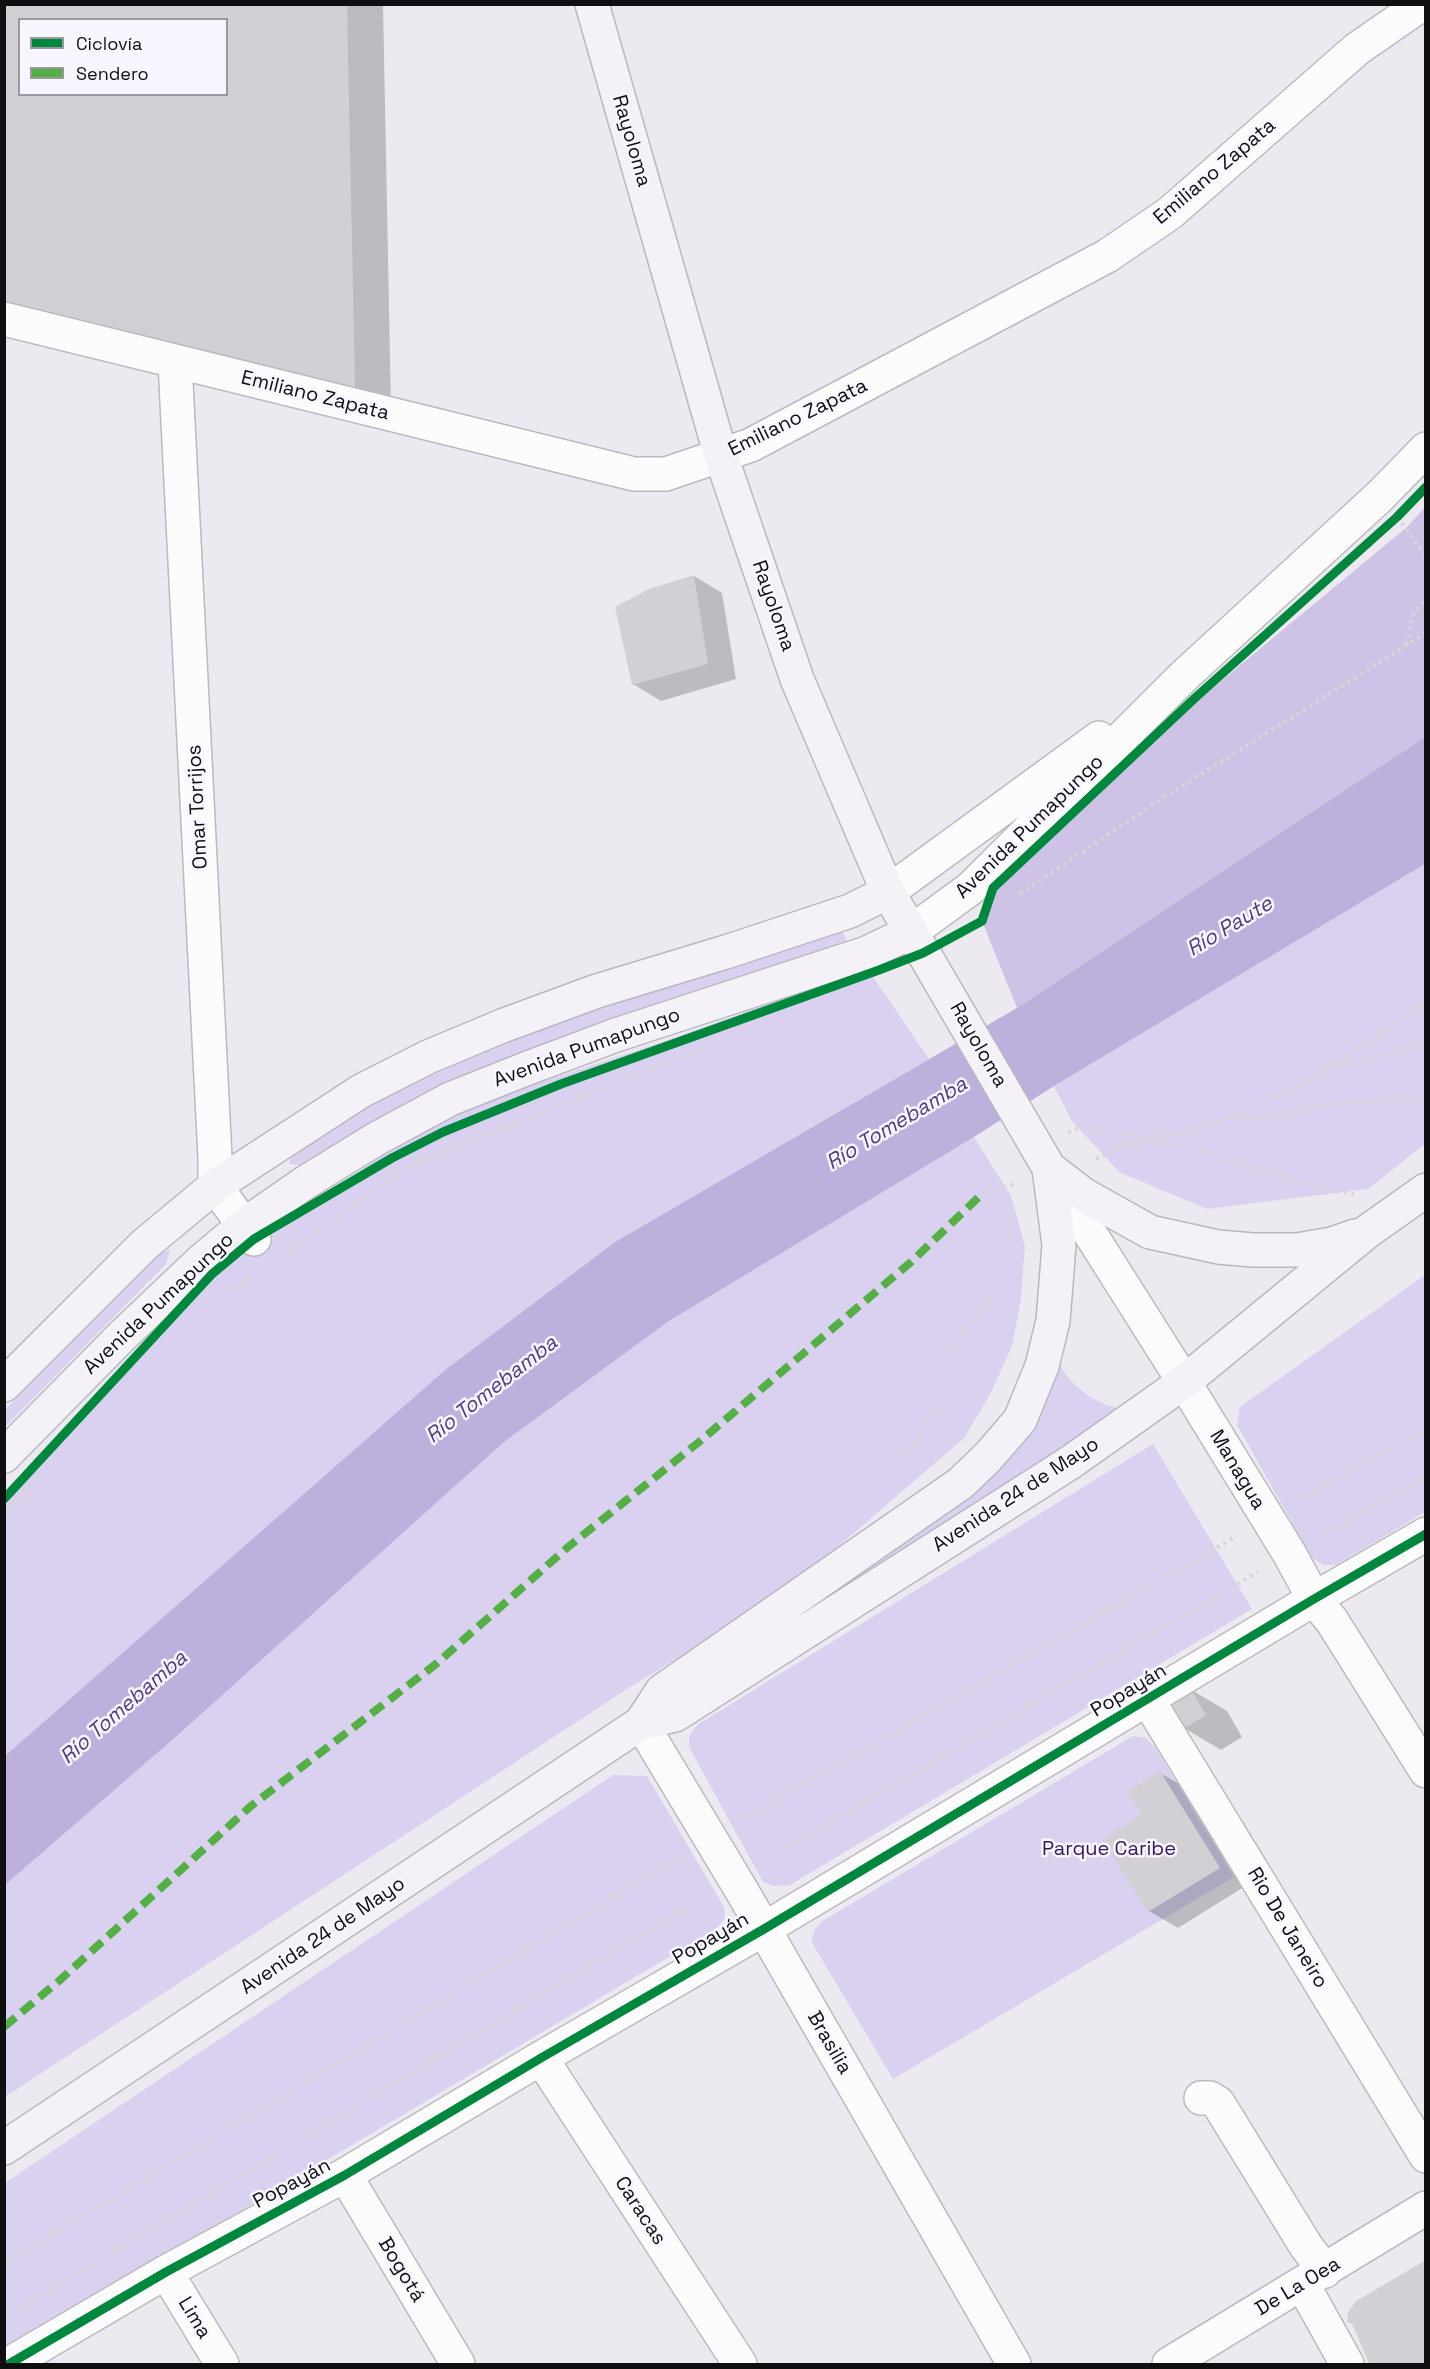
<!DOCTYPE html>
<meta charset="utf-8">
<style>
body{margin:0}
#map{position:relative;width:1430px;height:2369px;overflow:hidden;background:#eceaf0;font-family:"Space Grotesk",sans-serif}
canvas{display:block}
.frame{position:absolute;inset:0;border:6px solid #0f0e11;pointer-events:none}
.legend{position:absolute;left:18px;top:18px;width:210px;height:78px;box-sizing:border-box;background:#f8f6ff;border:2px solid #9b99a0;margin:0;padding:8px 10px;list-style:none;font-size:18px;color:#0f0e11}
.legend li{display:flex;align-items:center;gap:12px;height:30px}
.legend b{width:30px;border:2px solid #9b99a0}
</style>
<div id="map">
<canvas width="1430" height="2369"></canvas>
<div class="frame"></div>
<ul class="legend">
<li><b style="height:8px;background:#00873e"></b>Ciclovía</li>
<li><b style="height:8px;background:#54b044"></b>Sendero</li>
</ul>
</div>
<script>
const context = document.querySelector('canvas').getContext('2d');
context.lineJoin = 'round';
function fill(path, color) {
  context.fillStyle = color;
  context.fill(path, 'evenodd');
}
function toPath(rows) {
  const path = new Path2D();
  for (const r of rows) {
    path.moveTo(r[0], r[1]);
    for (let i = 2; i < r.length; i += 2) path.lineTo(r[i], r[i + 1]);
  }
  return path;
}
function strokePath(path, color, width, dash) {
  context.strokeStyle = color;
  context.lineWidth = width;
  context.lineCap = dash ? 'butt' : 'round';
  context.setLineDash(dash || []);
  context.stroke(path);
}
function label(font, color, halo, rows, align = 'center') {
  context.font = font + ' "Space Grotesk",sans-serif';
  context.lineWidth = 5;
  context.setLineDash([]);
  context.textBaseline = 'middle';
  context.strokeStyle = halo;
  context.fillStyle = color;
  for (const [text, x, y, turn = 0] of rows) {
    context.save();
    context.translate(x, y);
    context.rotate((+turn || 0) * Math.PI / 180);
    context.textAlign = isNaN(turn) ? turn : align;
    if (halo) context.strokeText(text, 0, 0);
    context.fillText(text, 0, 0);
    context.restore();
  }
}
const green = toPath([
 [1425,864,1425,1144,1368,1189,1207,1209,1119,1172,1072,1121,1054,1086],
 [841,929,850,946,610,1019,538,1046,455,1081,380,1119,300,1165,289,1164,293,1151,373,1103,448,1068,532,1032,605,1005],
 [867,968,929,1059,615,1242,445,1370,5,1757,5,1497,61,1433,222,1269,436,1117,674,1038],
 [974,1137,1011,1196,1025,1246,1021,1299,1012,1346,991,1393,964,1438,782,1595,630,1687,5,2097,5,1885,178,1735,504,1442,669,1321],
 [170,1250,166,1264,5,1427,5,1410,157,1254],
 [1425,1275,1425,1512,1336,1565,1324,1565,1312,1558,1237,1425,1240,1407],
 [1055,1352,1063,1371,1074,1384,1090,1397,1106,1405,1129,1411,676,1711,921,1516],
 [1153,1444,1252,1609,790,1885,774,1886,763,1882,689,1747,689,1736,697,1725],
 [1133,1736,1146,1738,1155,1747,1234,1877,893,2079,811,1941,815,1929,821,1922],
 [613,1775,647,1776,724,1907,725,1918,716,1929,5,2351,5,2183]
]);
const forest = toPath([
 [1425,507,1425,737,1017,1008,982,921,995,889,1116,768,1407,527]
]);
const water = toPath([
 [1425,737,1425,864,1054,1086,974,1137,669,1321,504,1442,178,1735,5,1885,4,1757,445,1370,615,1242,1017,1008]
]);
const shadow = toPath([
 [4,4,383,4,391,409,4,313],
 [20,20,226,20,226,94,20,94],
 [694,576,722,593,736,679,661,701,633,684],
 [1190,1689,1227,1711,1242,1737,1221,1750,1184,1728],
 [1160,1773,1188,1789,1247,1885,1178,1928,1149,1911,1104,1839,1144,1815],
 [1426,2262,1426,2364,1370,2364,1354,2325,1349,2322]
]);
const building = toPath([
 [5,4,347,4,355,389,5,302],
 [20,20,226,20,226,94,20,94],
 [694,575,708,664,632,685,615,607,649,589],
 [1190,1688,1206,1715,1183,1729,1166,1702],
 [1160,1771,1220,1868,1148,1912,1102,1839,1142,1814,1127,1792],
 [1426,2260,1426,2364,1369,2364,1351,2321,1347,2323,1348,2312,1356,2301]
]);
const path = toPath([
 [1402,523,1426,557],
 [1407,645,1412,616,1426,599],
 [1020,894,1152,805,1426,633],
 [1336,1064,1373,1059,1426,1042],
 [1231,1118,1273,1117,1324,1105,1406,1098,1426,1101],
 [1068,1132,1076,1129,1111,1131,1195,1148,1326,1189,1357,1195],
 [1096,1159,1125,1146,1211,1125,1296,1087,1335,1064,1426,1002],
 [982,1194,1016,1184],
 [287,1253,404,1169,424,1159,711,1045],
 [221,1295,253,1275],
 [888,1488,901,1463,918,1440,929,1418,941,1391,948,1360,964,1328,988,1304,1003,1278,1007,1234,1016,1206],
 [1298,1500,1426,1428],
 [4,1516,42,1473],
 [1319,1537,1426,1477],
 [742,1820,1237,1536],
 [765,1861,1258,1572],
 [4,2264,681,1856],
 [4,2318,704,1897]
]);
const minor = toPath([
 [4,319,634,474,666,474,751,445,1107,256,1170,213,1357,49,1422,4],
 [175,362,215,1158,215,1186,254,1239],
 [888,892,1099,738],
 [911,932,971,888,1185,675,1379,497,1426,449],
 [1050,1170,1184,1382,1289,1553,1314,1599,1332,1621,1426,1771],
 [1148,1700,1426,2156],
 [641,1723,742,1891,1014,2364],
 [541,2058,740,2364],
 [1201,2098,1210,2098,1218,2103,1306,2246,1325,2271],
 [345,2175,458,2364],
 [166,2272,222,2364],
 [1303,2285,1347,2364],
 [9,2364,166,2272,345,2175,541,2058,764,1929,1314,1599,1426,1534],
 [1169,2364,1426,2208]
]);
const major = toPath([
 [592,4,721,456,797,679,888,892,1049,1168,1059,1245,1053,1321,1042,1366,1020,1420,988,1457,961,1483,662,1691,641,1723],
 [1049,1168,1084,1195,1150,1232,1218,1247,1253,1250,1297,1250,1332,1244,1355,1236],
 [4,1385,144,1245,215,1186,361,1091,428,1057,502,1026,597,991,729,951,850,911,888,892],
 [4,1456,121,1337,200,1262,244,1225,306,1182,376,1139,450,1099,528,1068,616,1035,867,953,911,932],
 [4,2148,641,1723,675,1715,1071,1462,1184,1382,1368,1231,1426,1190]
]);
const quiet = toPath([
 [4,2027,60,1980,251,1806,436,1664,568,1547,699,1442,911,1262,982,1194]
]);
const cycleway = toPath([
 [4,1499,212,1274,254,1239,392,1158,443,1132,561,1084,879,970,923,953,982,921,993,888,1196,697,1397,517,1426,487],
 [9,2364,166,2272,345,2175,541,2058,764,1929,1314,1599,1426,1534]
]);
const streetNames = [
 ["Rayoloma",631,141,74],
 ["Emiliano Zapata",1215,172,-40],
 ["Emiliano Zapata",315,396,14],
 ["Emiliano Zapata",798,418,-26],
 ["Rayoloma",773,606,71],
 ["Omar Torrijos",198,807,-93],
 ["Avenida Pumapungo",1030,827,-44],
 ["Rayoloma",978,1045,60],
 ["Avenida Pumapungo",587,1048,-20],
 ["Avenida Pumapungo",159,1304,-43],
 ["Managua",1237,1470,59],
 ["Avenida 24 de Mayo",1016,1495,-33],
 ["Popayán",1129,1691,-31],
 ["Rio De Janeiro",1287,1928,59],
 ["Avenida 24 de Mayo",323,1936,-34],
 ["Popayán",711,1939,-30],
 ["Brasilia",829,2043,60],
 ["Popayán",292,2184,-28],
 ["Caracas",640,2211,57],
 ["Bogotá",401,2270,59],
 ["De La Oea",1298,2287,-31],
 ["Lima",194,2318,59]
];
const parkNames = [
 ["Parque Caribe",1109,1850]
];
const waterNames = [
 ["Río Paute",1230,927,-31],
 ["Río Tomebamba",897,1124,-31],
 ["Río Tomebamba",492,1390,-38],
 ["Río Tomebamba",124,1708,-41]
];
fill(green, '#dad1f0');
fill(forest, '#cec2e7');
fill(water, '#beb0dc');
fill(shadow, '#0003');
fill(building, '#d2d0d4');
strokePath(minor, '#bbbabe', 36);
strokePath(major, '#bab7c0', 36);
strokePath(path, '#d6d6d7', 4, [3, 4.5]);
strokePath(minor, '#fcfcfd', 33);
strokePath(major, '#f4f2f7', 33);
strokePath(quiet, '#54b044', 8, [15, 8]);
strokePath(cycleway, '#00873e', 9);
label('20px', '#0f0e11', '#f8f6ff', streetNames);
label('20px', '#36175e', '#f8f6ff', parkNames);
label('italic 21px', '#553982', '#f8f6ff', waterNames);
</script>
